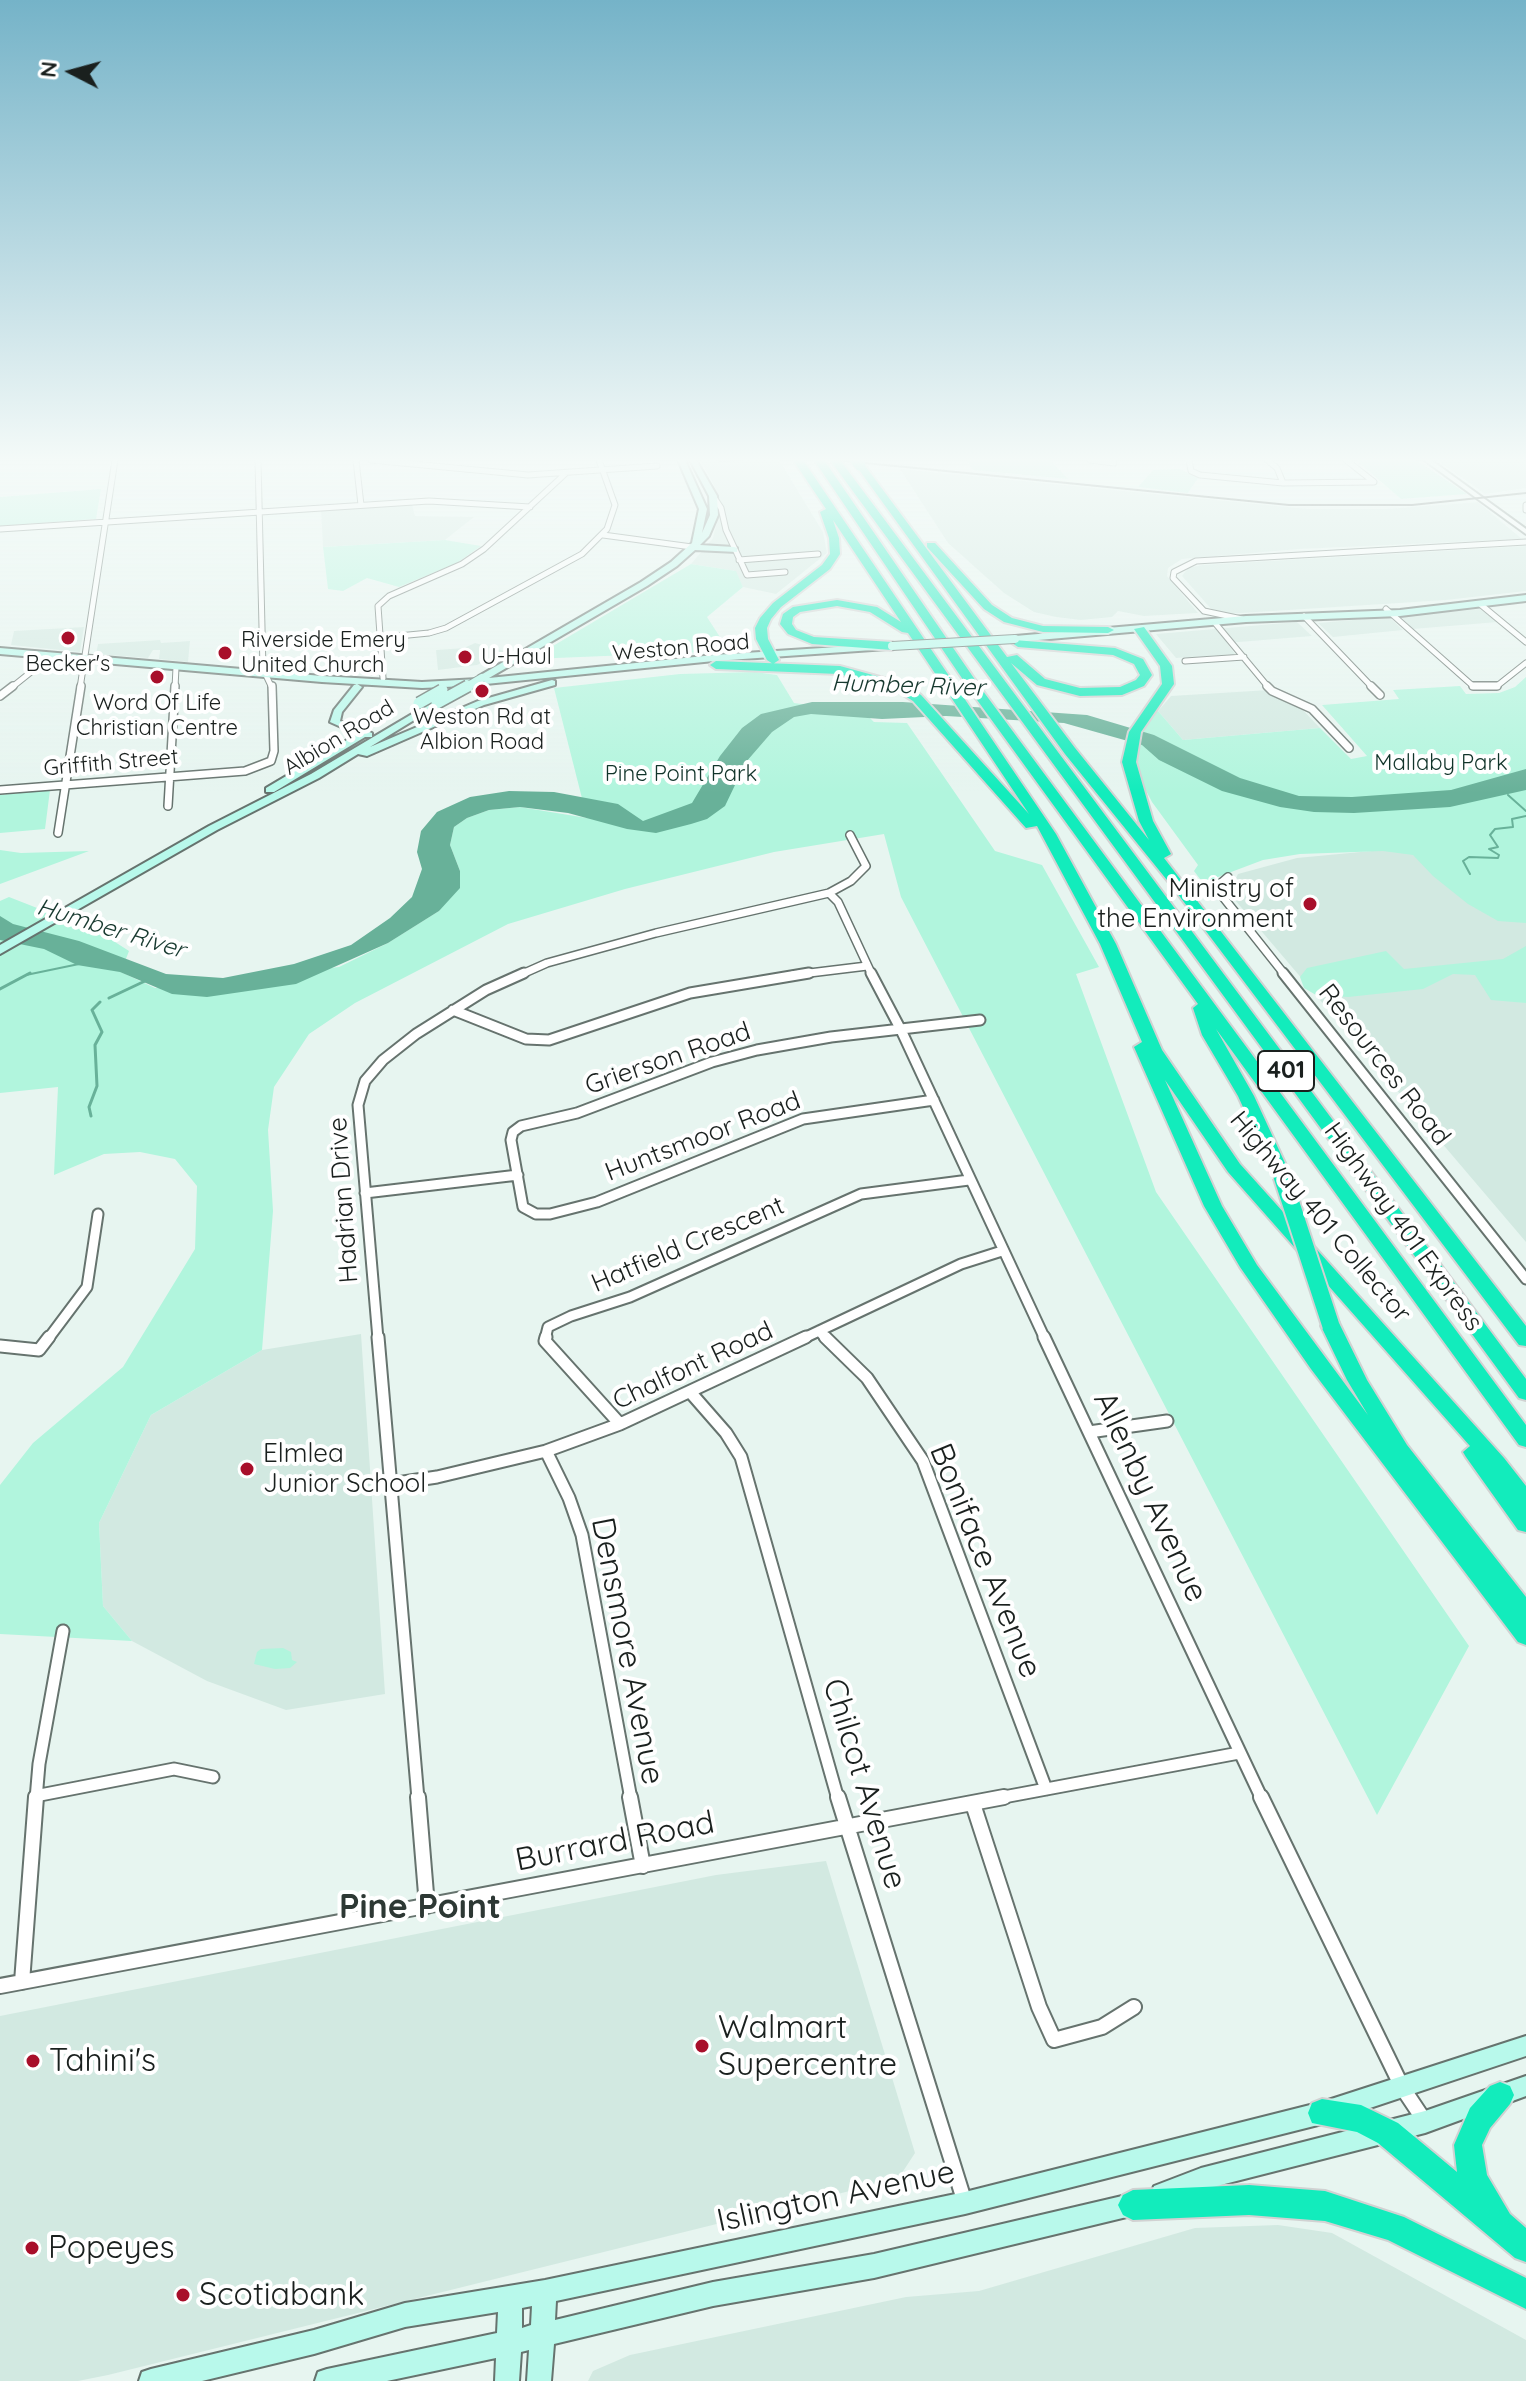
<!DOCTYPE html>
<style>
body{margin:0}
#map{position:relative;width:1526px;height:2381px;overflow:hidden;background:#e7f5f0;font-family:Quicksand,sans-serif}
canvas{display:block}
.north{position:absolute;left:32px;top:32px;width:80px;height:80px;-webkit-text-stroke:6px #fff;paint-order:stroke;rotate:276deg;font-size:22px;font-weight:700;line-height:32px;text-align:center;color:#1a201e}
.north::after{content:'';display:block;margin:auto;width:28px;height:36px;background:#1a201e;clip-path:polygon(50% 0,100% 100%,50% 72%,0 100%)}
</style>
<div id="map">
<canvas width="1526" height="2381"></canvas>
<div class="north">N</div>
</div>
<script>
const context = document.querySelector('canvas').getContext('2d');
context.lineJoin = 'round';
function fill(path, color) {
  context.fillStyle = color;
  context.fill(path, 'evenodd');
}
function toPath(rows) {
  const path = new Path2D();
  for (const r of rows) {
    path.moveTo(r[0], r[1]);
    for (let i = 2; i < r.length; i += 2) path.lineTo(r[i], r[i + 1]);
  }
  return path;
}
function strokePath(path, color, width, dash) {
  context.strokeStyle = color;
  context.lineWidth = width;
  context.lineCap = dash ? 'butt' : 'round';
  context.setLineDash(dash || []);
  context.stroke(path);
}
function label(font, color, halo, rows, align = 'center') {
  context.font = font + ' Quicksand,sans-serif';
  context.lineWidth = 8;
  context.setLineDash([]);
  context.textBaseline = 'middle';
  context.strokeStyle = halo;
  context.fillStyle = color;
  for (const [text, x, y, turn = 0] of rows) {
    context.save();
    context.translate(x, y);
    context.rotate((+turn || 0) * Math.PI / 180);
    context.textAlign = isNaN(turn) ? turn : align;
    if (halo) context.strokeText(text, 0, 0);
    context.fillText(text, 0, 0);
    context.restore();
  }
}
const built = toPath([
 [701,460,779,460,823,532,827,553,776,594,743,587,735,571,691,564,713,538,718,517,719,496],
 [1437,460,1526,460,1526,488,1485,494],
 [900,469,1308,509,1386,509,1478,502,1522,539,1299,549,1182,559,1168,568,1167,576,1198,613,1144,616,1118,611,1112,617,1081,620,1056,617,1034,612,1004,593,948,543],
 [412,504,415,516,474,517,445,540,323,547,321,510],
 [1526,546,1526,591,1446,600,1226,614,1213,611,1182,576,1188,568,1202,565],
 [1480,609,1498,622,1413,629,1400,616],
 [1389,617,1403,630,1333,637,1318,623],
 [1297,622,1312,636,1227,643,1235,654,1176,658,1156,634],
 [84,627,80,652,11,645,14,631],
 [160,640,161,643,190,641,188,662,159,659,160,650,153,650,148,658,96,654,98,644],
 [475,643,505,651,477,665,438,670,436,650,464,648],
 [1269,690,1299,706,1320,728,1183,740,1158,711,1171,696],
 [1424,846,1526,850,1526,1242,1229,893,1238,874,1297,858],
 [361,1334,385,1694,286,1710,207,1681,132,1641,103,1606,99,1523,151,1415,262,1350],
 [826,1861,915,2153,898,2179,108,2375,78,2381,0,2381,0,2016,716,1875],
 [1278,2225,1332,2233,1526,2340,1526,2381,588,2381,593,2371,630,2355,906,2297,979,2291,1195,2228]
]);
const green = toPath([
 [967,460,1050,460,1068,479,973,470],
 [1356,460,1416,460,1467,494,1401,499],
 [1180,469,1198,478,1188,493,1138,487,1153,470],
 [101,489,96,519,0,526,0,497],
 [445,540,481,546,457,563,399,587,367,578,343,591,328,589,323,547],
 [691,564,736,571,743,587,707,617,729,651,531,659],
 [755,672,777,675,794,703,864,712,874,722,907,723,995,851,1042,865,1099,967,1076,974,1156,1192,1469,1646,1377,1815,901,897,884,834,774,852,625,889,508,924,355,1003,309,1034,274,1087,268,1130,273,1211,262,1350,151,1415,99,1523,103,1606,132,1641,0,1634,0,1485,33,1443,123,1367,195,1249,197,1186,175,1159,140,1152,104,1154,54,1175,58,1087,0,1093,0,901,9,897,101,933,129,951,121,972,155,988,339,967,388,943,439,911,460,871,450,845,454,827,467,818,489,810,520,807,587,818,554,688,680,674],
 [1526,677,1526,923,1498,921,1468,904,1433,876,1413,855,1383,851,1300,854,1263,860,1210,880,1200,879,1194,871,1198,865,1152,802,1135,770,1139,720,1158,711,1183,740,1320,728,1351,759,1367,756,1322,705,1399,699,1393,690,1460,686,1466,694,1499,693,1515,687],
 [50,790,45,829,0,833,0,795],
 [0,850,21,853,89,851,0,884],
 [1526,946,1526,1003,1491,1000,1475,975,1453,974,1423,989,1348,997,1316,995,1304,988,1300,977,1307,968,1386,951,1404,969,1503,959],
 [283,1648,291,1652,292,1660,297,1662,290,1668,275,1669,254,1664,257,1652,261,1649]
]);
const water = toPath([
 [812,702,903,702,1087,715,1154,735,1240,778,1299,796,1352,797,1451,790,1526,769,1526,790,1450,807,1354,813,1314,812,1280,807,1222,791,1159,760,1142,745,1064,723,946,716,882,719,811,714,794,717,772,732,746,762,725,806,707,819,691,824,656,833,627,829,568,813,520,807,489,810,467,818,454,827,450,845,460,871,460,888,439,911,388,943,296,984,207,997,172,994,120,972,77,965,44,949,0,940,0,916,13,924,79,941,166,974,223,978,294,964,351,945,390,918,412,897,422,869,417,852,421,831,437,812,470,797,509,791,554,792,618,804,643,821,692,803,720,756,742,728,761,714]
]);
const streamFar1 = toPath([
 [1508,795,1526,811],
 [1470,874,1463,861,1469,857,1498,858,1499,855,1489,849,1498,847,1490,835,1495,829,1513,827,1512,819,1526,816],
 [26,975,79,964]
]);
const stream = toPath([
 [0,989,30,973],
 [109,998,145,981],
 [91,1116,89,1107,97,1086,95,1045,102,1032,92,1010,100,1002]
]);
const minorFar4 = toPath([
 [258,460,263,669,272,688],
 [356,460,361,505],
 [371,460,528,475,657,466],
 [1090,460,1114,463],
 [1189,460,1191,471,1200,475,1283,483,1374,482,1346,460],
 [1267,460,1277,468,1283,483],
 [713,496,721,508,726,530,747,575,785,572],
 [1526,505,1526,510],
 [0,529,429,501,530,507],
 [603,535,692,547],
 [739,560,818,554],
 [1480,604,1526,642],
 [1386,609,1473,686,1497,686,1526,663],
 [1304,616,1373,688],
 [1242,619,1204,611,1173,578,1174,572,1196,561,1526,542],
 [1215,623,1269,688],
 [378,638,429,633,446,628,582,554,607,529,615,505,599,460],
 [1185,661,1244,657],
 [383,678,378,606,389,596,462,564,484,549,565,474],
 [11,688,51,656],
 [80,688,115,460],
 [175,688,176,667]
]);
const minorFar3 = toPath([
 [1267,686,1272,691,1312,709,1349,748],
 [1371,686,1380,695],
 [1473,686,1497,686],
 [0,696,13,686],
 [0,790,245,771,271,761,274,751,272,686],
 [168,806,175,686],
 [58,833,81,686],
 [1228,877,1221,883,1219,892,1285,975],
 [829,893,838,902,872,975],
 [520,975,547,963,656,933,829,893,851,881,866,866,850,835],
 [793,975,867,966]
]);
const minorFar2 = toPath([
 [871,973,901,1030,1045,1339],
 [1283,973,1526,1279],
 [453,1010,526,1039,549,1040,690,993,809,973],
 [934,1100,803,1119,597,1202,550,1214,536,1214,523,1207,511,1140,513,1132,521,1126,577,1113,712,1062,757,1050,831,1037,980,1020],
 [365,1193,518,1175],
 [819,1331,827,1339],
 [48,1339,87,1287,98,1214],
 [378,1339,358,1105,365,1081,383,1060,416,1034,486,990,524,973],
 [545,1339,548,1327,571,1316,630,1297,861,1194,969,1180],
 [802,1339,961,1264,1002,1251]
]);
const minorFar1 = toPath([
 [378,1337,418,1799],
 [546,1337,545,1341,620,1424],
 [825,1337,867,1378,923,1461,1046,1789],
 [1044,1337,1262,1799],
 [0,1346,39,1350,49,1337],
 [691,1393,726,1433,741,1457,838,1799],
 [1089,1432,1167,1421],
 [546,1451,569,1498,582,1535,631,1799],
 [390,1484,437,1477,546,1451,620,1424,806,1337],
 [35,1796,174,1769,213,1777],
 [36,1799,39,1764,63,1631],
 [993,1799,1239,1753]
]);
const minor = toPath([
 [418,1797,427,1906],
 [630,1797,643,1866],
 [838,1797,965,2203],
 [1261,1797,1402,2087,1424,2120],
 [973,1804,1039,2007,1054,2040,1102,2027,1134,2007],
 [22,1982,36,1797],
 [0,1986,1004,1797]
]);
const tertiary = toPath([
 [1424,460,1431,460,1526,529,1526,534,1424,460]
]);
const secondary = toPath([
 [678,460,685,460,707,509,702,533,710,515,709,496,690,460,696,460,717,496,718,515,709,536,700,545,734,547,737,548,737,552,695,550,677,566,647,586,489,678,714,655,884,644,889,647,887,649,714,661,466,686,422,688,322,682,0,654,0,648,322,676,422,682,478,679,479,676,641,582,671,562,692,543,699,509,678,460],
 [1526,595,1526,601,1400,616,1246,622,1015,642,1010,639,1015,636,1246,616,1400,610,1526,595],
 [552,680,555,681,555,685,484,705,367,756,358,754,319,778,217,830,0,954,0,945,209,826,311,774,434,701,442,703,370,747,478,701,552,680],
 [357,684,362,687,342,712,340,721,372,733,372,737,365,737,274,792,266,792,266,788,357,734,330,722,334,710,354,685,357,684],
 [1526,2036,1526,2056,1322,2124,965,2214,556,2301,555,2320,713,2282,874,2254,1135,2193,1143,2196,1146,2204,1143,2212,1135,2215,874,2278,713,2306,554,2344,551,2381,527,2381,529,2350,521,2352,519,2381,495,2381,496,2358,387,2381,315,2381,318,2372,327,2369,497,2333,498,2312,405,2327,314,2354,202,2381,139,2381,142,2372,151,2369,314,2330,405,2303,545,2280,965,2192,1322,2102,1526,2036],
 [532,2306,531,2325,522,2328,522,2308,532,2306],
 [1526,2076,1526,2096,1425,2133,1201,2190,1162,2205,1154,2202,1151,2194,1154,2186,1201,2168,1425,2111,1526,2076]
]);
const motorway = toPath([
 [793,460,803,460,1056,834,1116,944,1162,1050,1240,1164,1504,1458,1526,1486,1526,1532,1518,1530,1466,1457,1463,1452,1470,1446,1228,1172,1165,1080,1222,1206,1257,1265,1368,1415,1347,1380,1321,1326,1331,1320,1338,1321,1367,1380,1407,1445,1526,1597,1526,1645,1518,1642,1311,1369,1240,1267,1204,1206,1134,1047,1142,1042,1100,944,1037,826,1026,828,913,701,894,689,839,674,716,669,710,665,716,661,840,666,902,683,921,695,1029,814,908,633,902,632,870,612,837,606,800,612,793,617,792,624,796,630,814,637,892,642,898,646,892,650,812,644,788,634,780,624,783,614,793,607,837,600,877,607,901,622,833,520,839,538,840,554,830,569,781,607,771,619,767,628,768,639,779,660,773,664,767,660,756,639,755,628,760,618,773,603,822,565,830,554,829,538,820,512,826,509,793,460],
 [814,460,824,460,980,687,1526,1425,1526,1447,1519,1445,1216,1029,1254,1096,1291,1176,1282,1181,1276,1180,1238,1096,1202,1035,1193,1008,1198,1004,972,693,814,460],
 [830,460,840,460,1526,1379,1526,1400,1519,1398,830,460],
 [857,463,863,463,1007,657,1017,655,1045,679,1080,688,1120,687,1136,680,1140,675,1134,664,1113,655,1018,647,1012,643,1014,640,1115,648,1143,659,1152,675,1144,686,1122,695,1080,696,1037,685,1011,663,1075,748,1149,840,1139,821,1122,762,1129,732,1162,684,1160,666,1134,629,1144,627,1172,666,1174,684,1141,732,1136,762,1153,821,1171,854,1164,858,1526,1326,1526,1346,1519,1345,1171,885,1065,754,857,467,857,463],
 [927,543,935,543,992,605,1012,618,1043,626,1108,627,1114,630,1108,633,1043,632,1004,622,984,609,927,547,927,543],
 [1500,2082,1510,2086,1514,2095,1510,2104,1490,2128,1482,2145,1487,2175,1510,2214,1526,2228,1526,2262,1515,2258,1378,2143,1357,2132,1312,2123,1308,2113,1312,2103,1322,2099,1361,2105,1398,2123,1457,2172,1454,2145,1470,2108,1490,2086,1500,2082],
 [1249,2185,1325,2191,1404,2217,1526,2278,1526,2309,1388,2240,1325,2221,1249,2215,1133,2220,1123,2215,1118,2205,1123,2195,1133,2190,1249,2185]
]);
const rail = toPath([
 [835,460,1289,505,1412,505,1526,493],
 [719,461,743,460]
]);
const secondaryBridgeFar1 = toPath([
 [892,646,1015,639],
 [465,688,482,678]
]);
const secondaryBridge = toPath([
 [419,703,442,690],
 [437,703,468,686]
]);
const motorwayBridgeFar1 = toPath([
 [856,460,860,465]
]);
const motorwayBridge = toPath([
 [1282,1176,1331,1326]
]);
const markers = [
 [68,638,8,"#a80f2a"],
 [225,653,8,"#a80f2a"],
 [465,657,8,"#a80f2a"],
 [157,677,8,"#a80f2a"],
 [482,691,8,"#a80f2a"],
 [1310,904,8,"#a80f2a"],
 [247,1469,8,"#a80f2a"],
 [702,2046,8,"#a80f2a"],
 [33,2061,8,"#a80f2a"],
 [32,2248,8,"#a80f2a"],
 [183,2295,8,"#a80f2a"]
];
const farPoinames = [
 ["Riverside Emery",241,640,"left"],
 ["United Church",241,665,"left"],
 ["U-Haul",481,657,"left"],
 ["Becker's",68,664],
 ["Word Of Life",157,703],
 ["Christian Centre",157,728],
 ["Weston Rd at",482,717],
 ["Albion Road",482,742]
];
const farStreetnames = [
 ["Weston Road",681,648,-5],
 ["Albion Road",339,738,-31],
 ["Griffith Street",111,763,-5]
];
const farParknames = [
 ["Mallaby Park",1441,763],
 ["Pine Point Park",681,774]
];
const farWaternames = [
 ["Humber River",908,686,2],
 ["Humber River",111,929,17]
];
const shields = [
 [1286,1071,56]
];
const shieldNames = [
 ["401",1286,1071]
];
const poiNames = [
 ["Ministry of",1294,889],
 ["the Environment",1294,919],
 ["Elmlea",263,1454,"left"],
 ["Junior School",263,1484,"left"]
];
const streetNames = [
 ["Grierson Road",668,1059,-19],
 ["Resources Road",1384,1065,52],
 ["Huntsmoor Road",703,1137,-21],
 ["Hadrian Drive",344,1200,-94],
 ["Highway 401 Collector",1320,1217,50],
 ["Highway 401 Express",1403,1227,54],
 ["Hatfield Crescent",688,1245,-23],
 ["Chalfont Road",693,1366,-25]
];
const nearStreetnames = [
 ["Allenby Avenue",1150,1497,65],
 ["Boniface Avenue",985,1561,68],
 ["Densmore Avenue",627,1651,79],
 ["Chilcot Avenue",864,1784,73],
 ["Burrard Road",615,1842,-11],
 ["Islington Avenue",836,2197,-12]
];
const nearPoinames = [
 ["Walmart",718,2028],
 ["Supercentre",718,2065],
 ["Tahini's",49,2061],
 ["Popeyes",48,2248],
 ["Scotiabank",199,2295]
];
const nearNeighbourhoodnames = [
 ["Pine Point",420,1908]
];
fill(built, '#d2e9e1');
fill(green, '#b1f5dd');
fill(water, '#68b199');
strokePath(streamFar1, '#68b199', 2);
strokePath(stream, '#68b199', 3);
strokePath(minorFar4, '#66736e', 7);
strokePath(minorFar3, '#66736e', 10);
strokePath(minorFar2, '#66736e', 13);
strokePath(minorFar1, '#66736e', 15);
strokePath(minor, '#66736e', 18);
strokePath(tertiary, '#66736e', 4);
strokePath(secondary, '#66736e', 4);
strokePath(motorway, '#d1d2d2', 4);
strokePath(minorFar4, '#fff', 5);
strokePath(minorFar3, '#fff', 7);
strokePath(minorFar2, '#fff', 9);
strokePath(minorFar1, '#fff', 11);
strokePath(minor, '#fff', 14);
fill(tertiary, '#fff');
fill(secondary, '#b8f9eb');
fill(motorway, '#12ecbc');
strokePath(rail, '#464e4b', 2);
strokePath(secondaryBridgeFar1, '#66736e', 10, []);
strokePath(secondaryBridge, '#66736e', 14, []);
strokePath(motorwayBridgeFar1, '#d1d2d2', 13, []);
strokePath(motorwayBridge, '#d1d2d2', 21, []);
strokePath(secondaryBridgeFar1, '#b8f9eb', 8);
strokePath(secondaryBridge, '#b8f9eb', 11);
strokePath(motorwayBridgeFar1, '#12ecbc', 11);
strokePath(motorwayBridge, '#12ecbc', 17);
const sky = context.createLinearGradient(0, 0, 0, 793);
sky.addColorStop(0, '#75b3c8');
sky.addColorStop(0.58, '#f4faf8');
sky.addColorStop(1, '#f4faf800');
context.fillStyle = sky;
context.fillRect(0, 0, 1526, 793);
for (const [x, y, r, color] of markers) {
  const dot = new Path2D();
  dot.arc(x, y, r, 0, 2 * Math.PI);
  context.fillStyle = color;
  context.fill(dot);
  strokePath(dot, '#fff', 3);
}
label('22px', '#1a201e', '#fff', farPoinames);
label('22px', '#1a201e', '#fff', farStreetnames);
label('22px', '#11342a', '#fff', farParknames);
label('italic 24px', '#17392f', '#fff', farWaternames);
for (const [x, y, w] of shields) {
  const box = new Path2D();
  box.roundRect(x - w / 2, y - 20, w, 40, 6);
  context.fillStyle = '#fff';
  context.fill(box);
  strokePath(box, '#1a201e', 2);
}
label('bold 24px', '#1a201e', null, shieldNames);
label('26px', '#1a201e', '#fff', poiNames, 'right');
label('26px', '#1a201e', '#fff', streetNames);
label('32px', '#1a201e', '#fff', nearStreetnames);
label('32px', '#1a201e', '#fff', nearPoinames, 'left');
label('bold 34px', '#2d3834', '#fff', nearNeighbourhoodnames);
</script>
